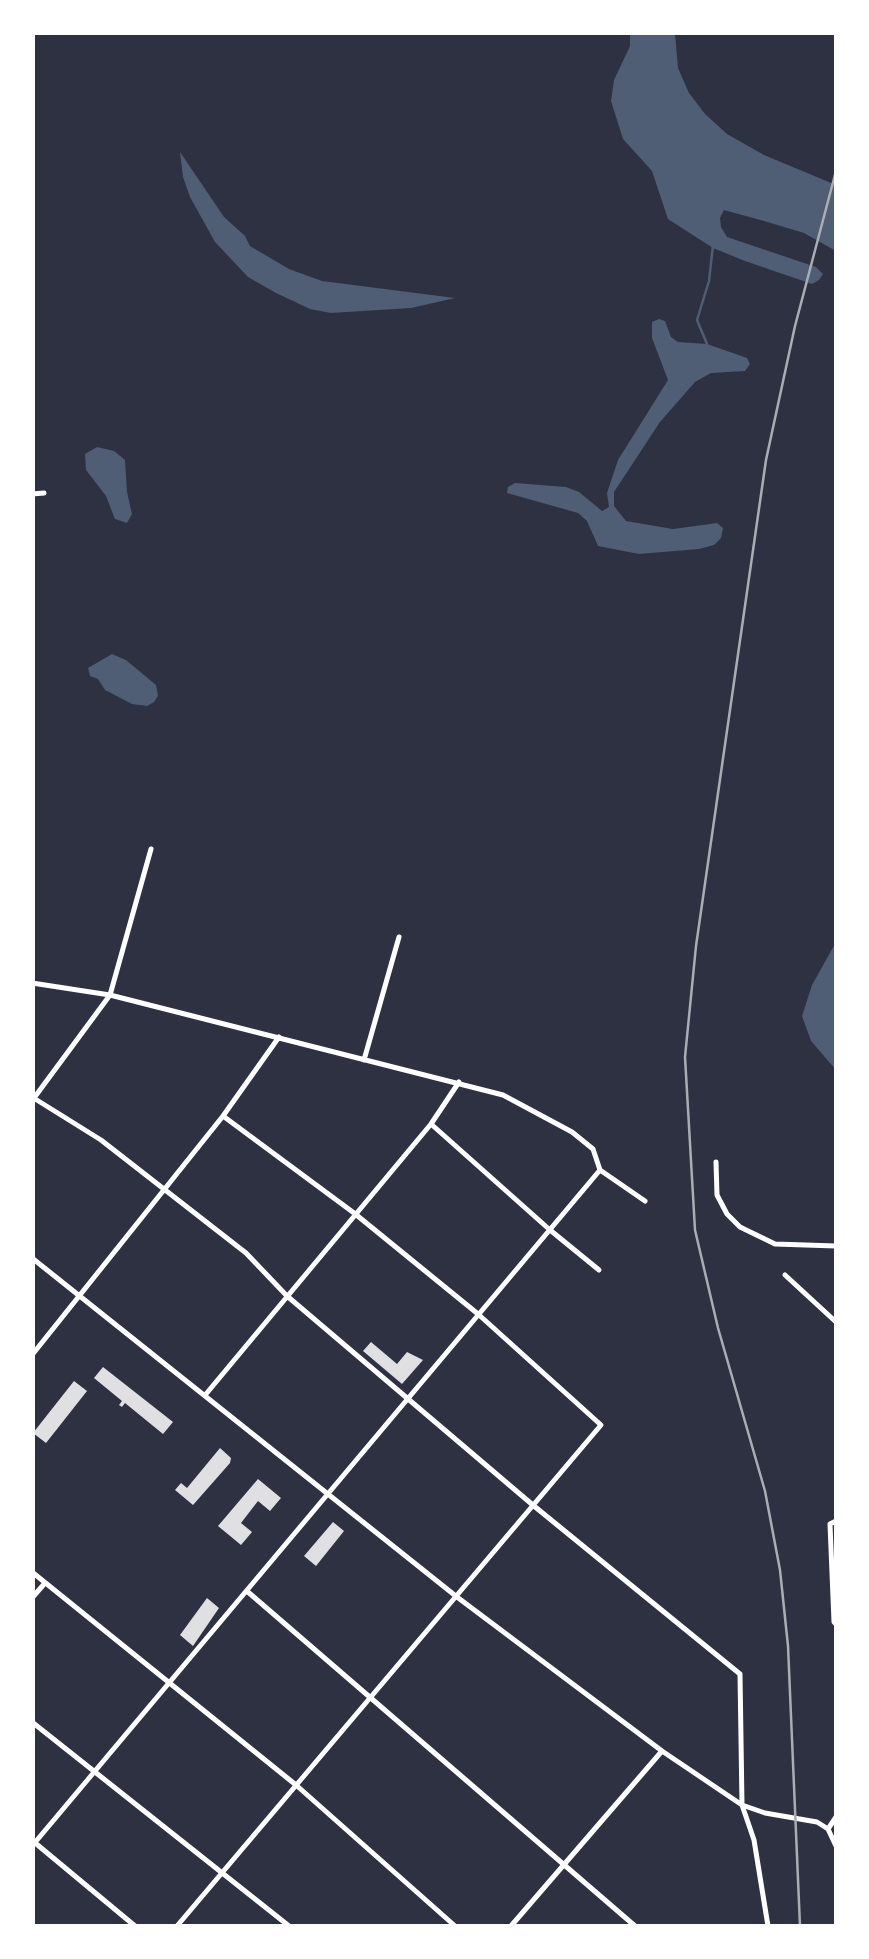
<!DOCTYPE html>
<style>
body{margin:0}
#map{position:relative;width:869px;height:1959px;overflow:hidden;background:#2d3142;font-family:"Fira Sans",sans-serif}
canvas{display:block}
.frame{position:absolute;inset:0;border:35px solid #fff;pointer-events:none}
</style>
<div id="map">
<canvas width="869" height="1959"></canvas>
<div class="frame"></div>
</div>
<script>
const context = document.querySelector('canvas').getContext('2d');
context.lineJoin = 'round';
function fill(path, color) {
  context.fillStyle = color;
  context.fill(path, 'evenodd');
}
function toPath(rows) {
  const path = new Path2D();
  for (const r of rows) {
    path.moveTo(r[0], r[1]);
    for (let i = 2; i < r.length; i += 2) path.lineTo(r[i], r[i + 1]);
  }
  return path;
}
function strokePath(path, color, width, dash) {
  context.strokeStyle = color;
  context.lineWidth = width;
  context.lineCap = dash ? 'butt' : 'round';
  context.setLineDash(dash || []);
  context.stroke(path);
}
const water = toPath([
 [630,33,675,33,678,68,689,93,705,114,727,134,764,155,836,185,836,251,804,233,764,221,724,210,720,218,721,227,727,237,816,267,823,274,819,280,812,284,745,261,713,248,668,219,652,171,623,139,611,101,614,80,630,46],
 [180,152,224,217,245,236,250,246,289,269,322,281,455,298,411,308,331,313,310,309,276,293,248,277,215,242,190,197,183,177],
 [659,319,665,321,671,337,678,342,707,344,747,358,750,364,745,371,711,373,695,382,660,422,614,492,614,506,626,521,673,529,717,523,723,528,721,538,714,545,699,549,639,554,598,546,587,521,578,513,507,493,508,487,515,483,566,487,579,492,602,511,609,507,607,493,618,460,668,380,652,338,652,322],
 [97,447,114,451,125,460,127,492,132,514,127,523,115,519,106,496,86,470,85,454],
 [112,654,126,660,156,685,158,696,154,702,147,706,132,704,105,690,98,679,90,676,88,668],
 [836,942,836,1070,811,1041,802,1016,812,985]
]);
const stream = toPath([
 [707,344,697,320,709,281,713,245]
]);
const building = toPath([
 [371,1342,397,1364,407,1352,423,1360,402,1384,363,1351],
 [103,1367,173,1422,163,1434,125,1403,122,1407,119,1405,122,1401,94,1378],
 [74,1381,87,1391,46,1443,33,1433],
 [220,1448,231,1458,230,1463,193,1505,175,1490,181,1483,187,1488],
 [258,1479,281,1498,270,1511,258,1501,241,1523,252,1532,241,1545,218,1526],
 [333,1522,344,1531,316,1566,304,1556],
 [207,1598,219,1608,193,1646,180,1635]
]);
const minor = toPath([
 [32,494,44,493],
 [32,983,110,995,503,1095,572,1132,593,1149,600,1170,645,1201],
 [364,1060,399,937],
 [32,1097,101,1140,246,1253,287,1296,534,1506,740,1674,742,1805,754,1840,768,1926],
 [34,1098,110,995,151,849],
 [431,1124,550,1230,599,1270],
 [716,1162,717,1195,727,1214,740,1227,775,1244,836,1246],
 [32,1258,457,1597,662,1751,742,1805,765,1813,817,1822,828,1829,836,1846],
 [785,1275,836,1322],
 [32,1355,223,1116,279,1037],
 [206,1394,431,1124,459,1082],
 [836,1521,830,1524,834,1622,836,1624],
 [32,1572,296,1785,455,1926],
 [248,1592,635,1926],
 [32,1598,45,1583],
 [32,1722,289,1926],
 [828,1829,836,1817],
 [34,1842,135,1926],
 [32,1846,600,1170],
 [177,1926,601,1425,478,1314,354,1213,223,1116],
 [511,1926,662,1751]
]);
const rail = toPath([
 [800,1926,788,1646,780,1570,765,1491,718,1328,695,1230,685,1057,696,946,766,460,795,326,836,171]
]);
fill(water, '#4f5d75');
strokePath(stream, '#4f5d75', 2.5);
fill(building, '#e0e0e3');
strokePath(minor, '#fff', 5);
strokePath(rail, '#abadb3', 2.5);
</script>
